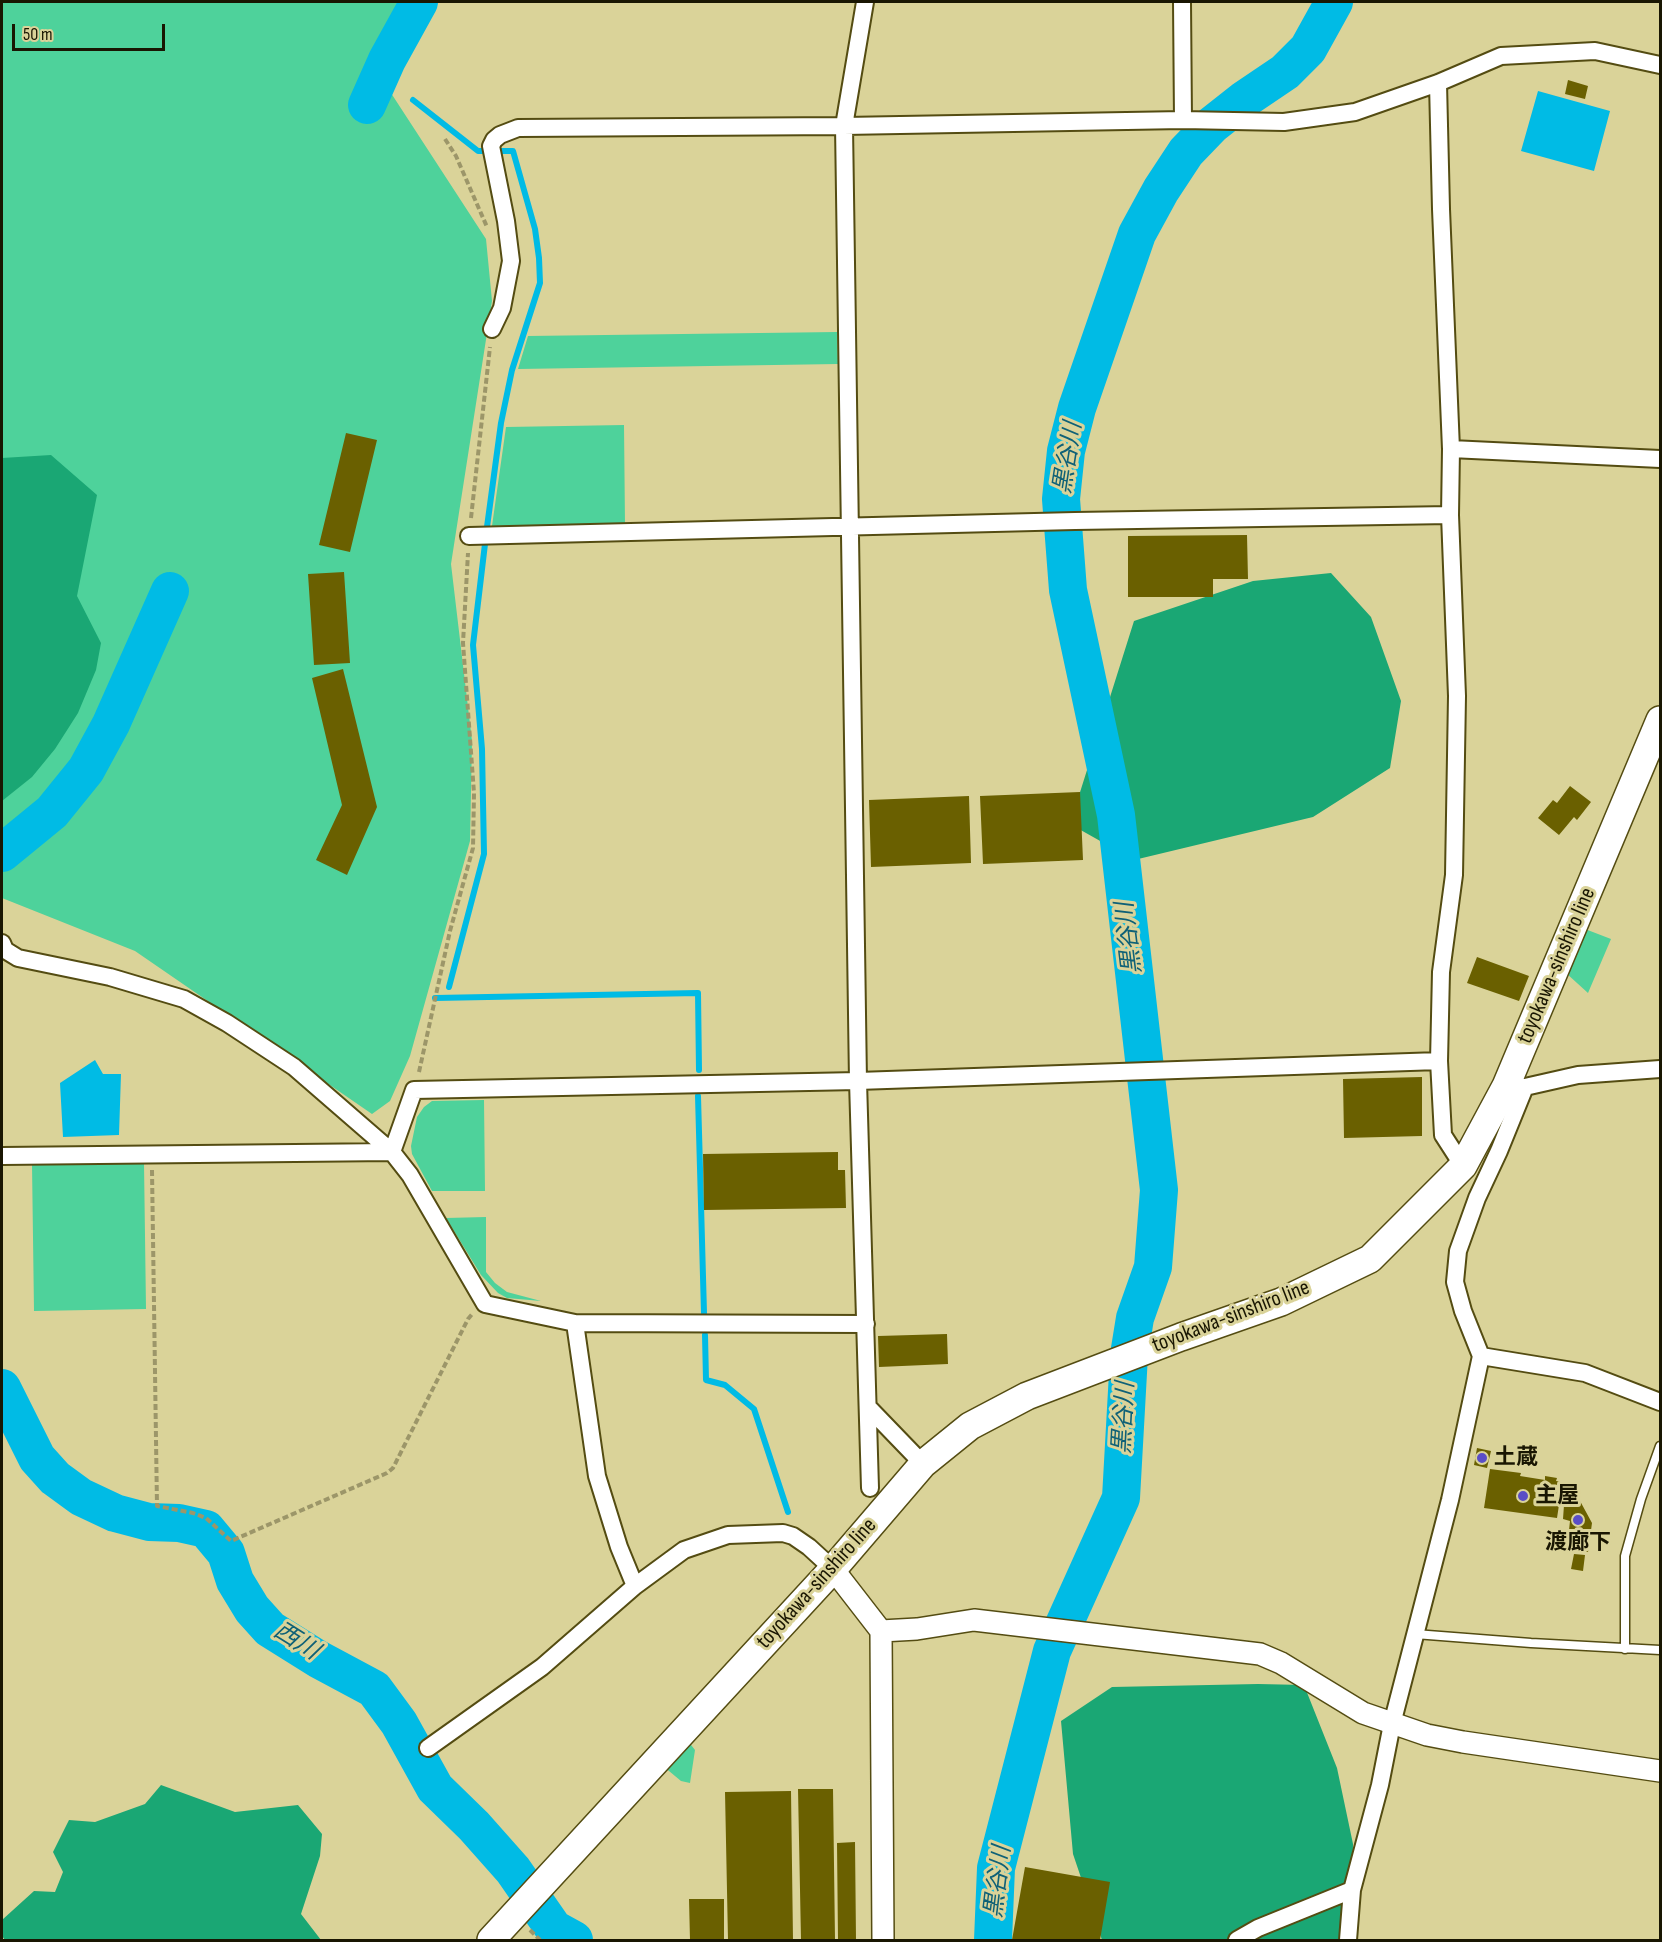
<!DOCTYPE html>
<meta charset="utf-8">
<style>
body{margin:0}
#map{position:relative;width:1662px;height:1942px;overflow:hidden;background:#dad399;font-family:"Sofia Sans Condensed",sans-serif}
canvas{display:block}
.frame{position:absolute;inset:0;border:3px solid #191602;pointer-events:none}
.scale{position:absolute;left:12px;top:24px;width:153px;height:27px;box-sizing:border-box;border:3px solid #191602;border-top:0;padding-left:8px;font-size:18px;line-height:21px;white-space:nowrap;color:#191602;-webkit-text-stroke:4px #dad399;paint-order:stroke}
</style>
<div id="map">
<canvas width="1662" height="1942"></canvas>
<div class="frame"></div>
<div class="scale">50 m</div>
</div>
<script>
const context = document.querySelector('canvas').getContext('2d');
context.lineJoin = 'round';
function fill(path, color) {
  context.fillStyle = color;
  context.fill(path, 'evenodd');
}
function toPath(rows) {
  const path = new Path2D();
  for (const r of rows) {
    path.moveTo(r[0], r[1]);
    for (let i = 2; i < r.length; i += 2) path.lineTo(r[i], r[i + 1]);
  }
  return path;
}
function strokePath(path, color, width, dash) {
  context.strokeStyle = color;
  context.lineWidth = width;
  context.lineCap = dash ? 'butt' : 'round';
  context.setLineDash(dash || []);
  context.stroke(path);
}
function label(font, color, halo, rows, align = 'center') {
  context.font = font + ' "Sofia Sans Condensed","Noto Sans JP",sans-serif';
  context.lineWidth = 6;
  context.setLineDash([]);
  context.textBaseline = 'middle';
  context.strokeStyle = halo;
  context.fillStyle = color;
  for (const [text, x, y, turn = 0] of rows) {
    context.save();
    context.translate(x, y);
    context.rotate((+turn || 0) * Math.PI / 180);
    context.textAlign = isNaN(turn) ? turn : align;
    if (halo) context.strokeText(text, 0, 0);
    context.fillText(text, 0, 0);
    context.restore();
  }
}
const green = toPath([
 [2,2,407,2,376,70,486,239,492,301,451,564,472,741,470,841,410,1056,390,1101,372,1114,135,951,2,898],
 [837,332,838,364,518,369,528,336],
 [624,425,625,525,492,526,506,427],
 [1585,929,1611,939,1588,993,1566,973],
 [484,1100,485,1191,432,1191,412,1154,411,1146,417,1117,424,1107,432,1101],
 [144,1163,146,1309,34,1311,32,1164],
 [486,1217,486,1272,495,1283,507,1292,541,1301,507,1298,498,1293,481,1275,446,1218],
 [688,1741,695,1750,690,1783,681,1781,663,1766]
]);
const forest = toPath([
 [51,455,97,495,77,596,101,643,96,670,78,713,55,749,32,777,2,801,2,458],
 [1331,573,1371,617,1401,701,1390,768,1313,817,1134,860,1070,824,1134,621,1253,581],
 [1258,1684,1304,1685,1337,1768,1353,1844,1351,1940,1102,1940,1073,1854,1061,1721,1112,1687],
 [161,1785,235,1812,298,1805,322,1834,320,1856,301,1914,321,1940,5,1940,2,1936,2,1920,34,1891,55,1892,63,1872,53,1852,69,1820,95,1822,145,1804]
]);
const water = toPath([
 [1538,91,1610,111,1594,171,1521,151],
 [95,1060,103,1074,121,1074,119,1135,63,1137,60,1083]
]);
const stream = toPath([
 [413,100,478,151,513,151,535,229,539,258,540,283,512,370,501,423,487,527,473,645,482,749,484,854,449,987],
 [435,998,698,993,699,1070],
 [698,1096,704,1313],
 [705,1335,706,1380,725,1385,754,1409,788,1512]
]);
const river = toPath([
 [367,105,387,60,419,2],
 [2,853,52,812,86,770,111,724,170,591],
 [2,1388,37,1458,55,1478,81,1497,115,1513,149,1522,179,1523,206,1529,226,1553,235,1581,252,1609,270,1629,318,1659,374,1689,399,1723,435,1788,474,1826,513,1870,554,1929,574,1940],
 [993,1940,996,1868,1052,1651,1121,1498,1129,1355,1135,1318,1153,1267,1159,1190,1116,815,1068,590,1061,499,1066,451,1077,408,1137,234,1161,190,1186,152,1212,125,1245,99,1285,72,1308,49,1334,2]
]);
const building = toPath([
 [1568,80,1588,86,1585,99,1565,94],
 [346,433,377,440,350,552,319,545],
 [1247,535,1248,579,1213,579,1213,597,1128,597,1128,536],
 [344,572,350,663,314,665,308,574],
 [343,669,377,807,347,875,316,860,342,805,312,678],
 [1570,786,1591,802,1577,820,1574,817,1559,835,1538,818,1553,800,1557,803],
 [1080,792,1083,860,983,864,980,796],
 [969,796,971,863,871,867,869,800],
 [1477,957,1529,976,1519,1001,1467,983],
 [1422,1077,1422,1136,1344,1138,1343,1079],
 [838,1152,838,1170,845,1170,846,1208,704,1210,703,1154],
 [947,1334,948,1364,879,1367,878,1336],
 [1477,1448,1491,1451,1487,1468,1474,1465],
 [1490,1469,1521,1473,1520,1476,1545,1480,1545,1476,1557,1478,1556,1481,1562,1482,1562,1487,1573,1488,1592,1523,1588,1552,1567,1548,1570,1521,1563,1519,1564,1505,1559,1505,1557,1518,1484,1508],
 [1574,1554,1585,1555,1583,1571,1571,1569],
 [798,1789,833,1789,835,1940,801,1940],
 [791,1791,793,1940,728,1940,725,1792],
 [855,1842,856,1940,838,1940,837,1843],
 [1025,1867,1110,1882,1100,1940,1012,1940],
 [689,1899,724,1899,724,1940,690,1940]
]);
const path = toPath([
 [445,139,456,156,487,227],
 [471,518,490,347],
 [419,1072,450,931,473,848,474,793,463,643,468,553],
 [152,1170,157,1506,193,1513,206,1518,231,1541,387,1473,393,1468,468,1319,473,1313],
 [530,1930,540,1940]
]);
const service = toPath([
 [1415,1634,1531,1643,1660,1650],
 [1625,1649,1625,1556,1641,1499,1660,1446]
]);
const minor = toPath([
 [865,2,844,126,858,1081,870,1488],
 [1182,2,1183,120],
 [1438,83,1441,209,1451,449,1450,515,1457,696,1454,875,1441,972,1439,1061,1443,1135,1463,1166],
 [492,329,502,308,511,261,506,221,491,146,494,140,500,135,518,128,844,126,1183,120,1284,122,1355,112,1438,83,1501,56,1595,51,1660,65],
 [1451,449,1660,459],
 [469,536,1075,521,1450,515],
 [2,943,5,950,18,958,110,977,184,999,227,1023,294,1067,392,1152,410,1175,485,1304,575,1323,866,1324],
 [1516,1087,1525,1087,1578,1075,1660,1069],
 [392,1152,414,1090,858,1081,1439,1061],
 [2,1156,392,1152],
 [575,1323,597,1476,619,1547,635,1586],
 [1481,1356,1585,1373,1660,1402],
 [868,1407,923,1464],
 [428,1748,542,1667,635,1586,684,1550,728,1535,783,1533,793,1536,809,1547,833,1569],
 [1237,1940,1258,1928,1352,1890],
 [1348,1940,1352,1890,1380,1785,1392,1724,1450,1500,1481,1356,1463,1311,1455,1282,1458,1251,1477,1198,1499,1151,1525,1087]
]);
const tertiary = toPath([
 [833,1569,881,1631,883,1940],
 [881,1631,917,1629,974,1620,1260,1654,1281,1663,1363,1713,1427,1735,1463,1742,1660,1771]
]);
const primary = toPath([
 [491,1940,833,1569,923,1464,970,1426,1027,1396,1181,1337,1281,1302,1370,1259,1463,1166,1506,1086,1660,720]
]);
const markers = [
 [1482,1458,6,"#5a4ec6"],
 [1523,1496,6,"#5a4ec6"],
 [1578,1520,6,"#5a4ec6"]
];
const streetNames = [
 ["toyokawa-sinshiro line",1557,966,-67],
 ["toyokawa-sinshiro line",1231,1317,-21],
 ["toyokawa-sinshiro line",817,1584,-48]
];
const poiNames = [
 ["土蔵",1494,1458],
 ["主屋",1535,1496],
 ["渡廊下",1578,1543,"center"]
];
const waterNames = [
 ["黒谷川",1069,458,-81],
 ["黒谷川",1130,938,-97],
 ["黒谷川",1125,1418,-87],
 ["西川",296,1642,32],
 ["黒谷川",999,1882,-83]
];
fill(green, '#4ed29b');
fill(forest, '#1aa774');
fill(water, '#00bbe5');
strokePath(stream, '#00bbe5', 6);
strokePath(river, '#00bbe5', 38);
fill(building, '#6a6000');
strokePath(service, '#544c12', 11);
strokePath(minor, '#544c12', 20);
strokePath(tertiary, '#544c12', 24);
strokePath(primary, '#544c12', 30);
strokePath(path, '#9c9669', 4, [6, 3]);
strokePath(service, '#fff', 8);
strokePath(minor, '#fff', 16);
strokePath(tertiary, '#fff', 21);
strokePath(primary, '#fff', 27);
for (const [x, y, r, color] of markers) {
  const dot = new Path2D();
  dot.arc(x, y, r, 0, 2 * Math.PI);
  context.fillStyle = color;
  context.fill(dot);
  strokePath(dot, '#dad399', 2);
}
label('22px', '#191602', '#dad399', streetNames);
label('bold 22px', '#191602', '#dad399', poiNames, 'left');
label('italic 24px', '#0f6177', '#dad399', waterNames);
</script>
